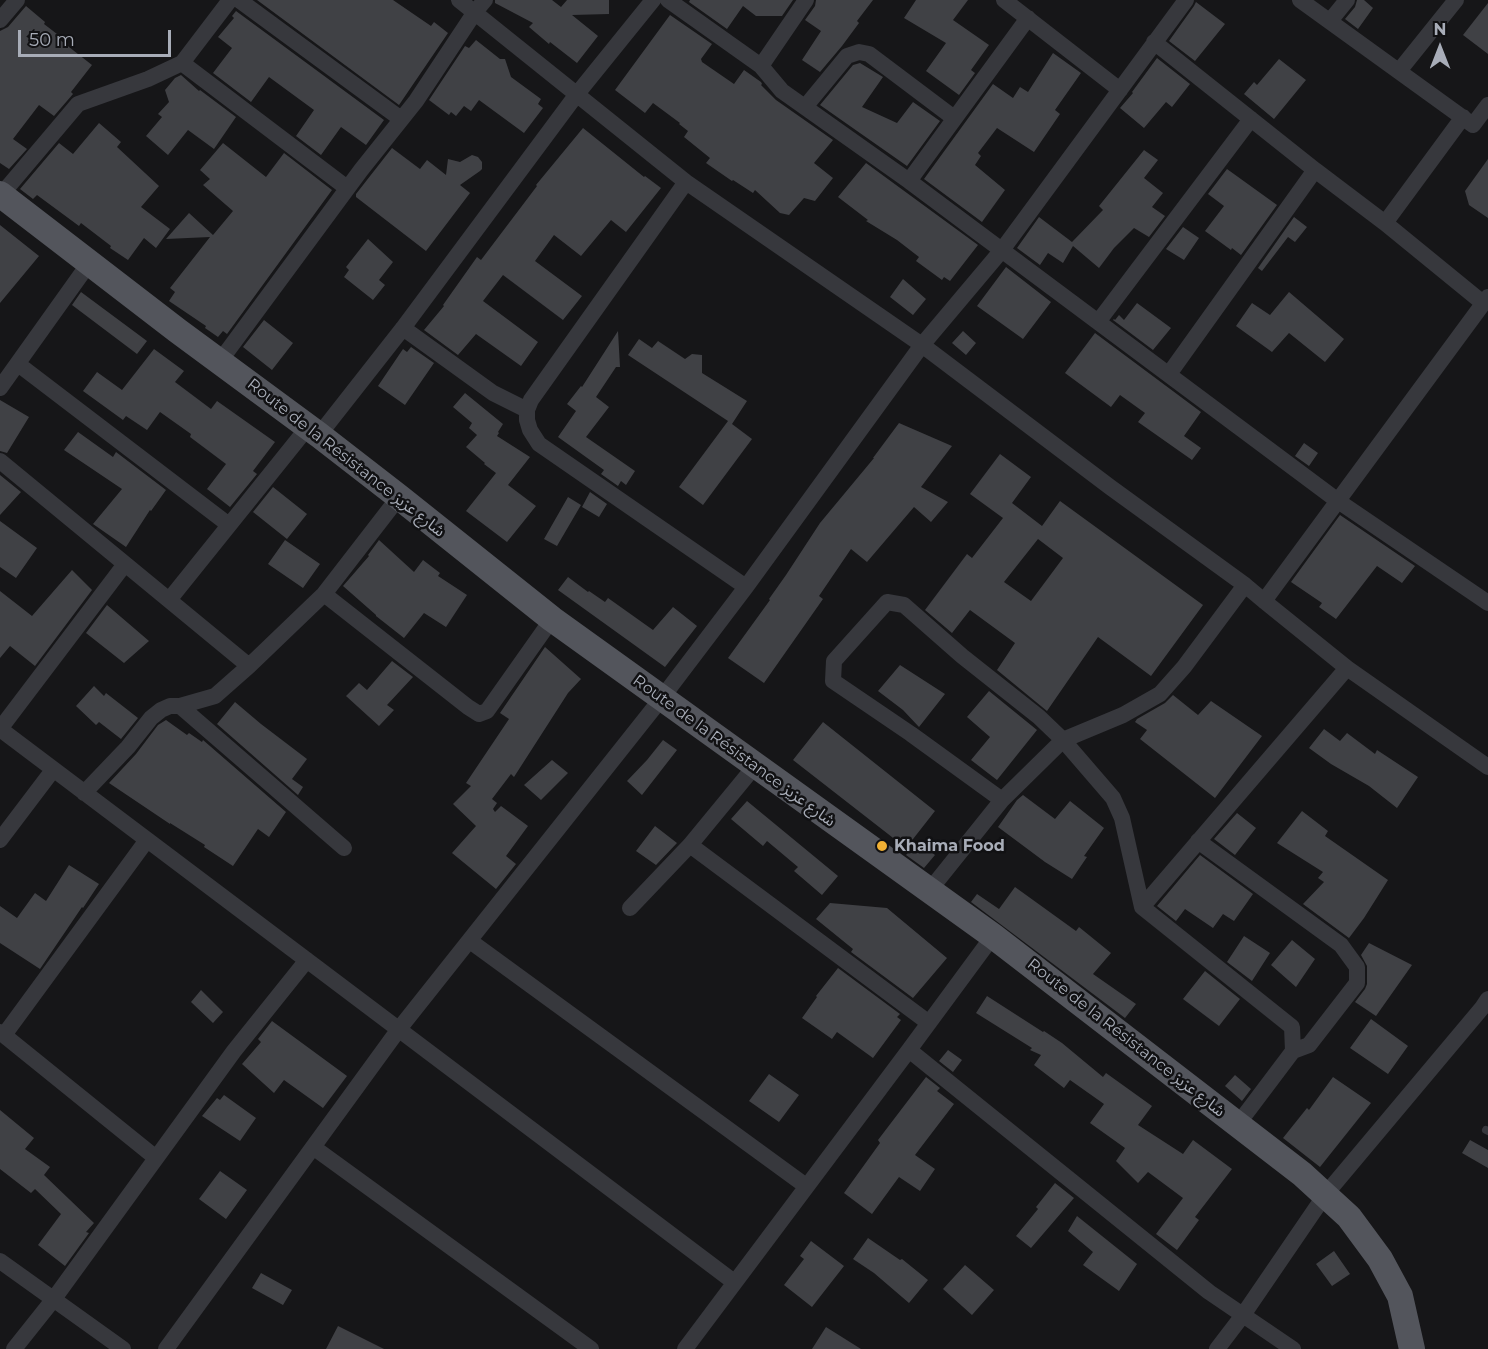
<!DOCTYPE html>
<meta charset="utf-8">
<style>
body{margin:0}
#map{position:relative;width:1488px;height:1349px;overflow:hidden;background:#161618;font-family:Montserrat,sans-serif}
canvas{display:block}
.north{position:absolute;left:1410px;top:18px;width:60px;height:60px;-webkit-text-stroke:4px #111113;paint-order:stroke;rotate:0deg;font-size:16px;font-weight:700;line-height:24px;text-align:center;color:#a8adb8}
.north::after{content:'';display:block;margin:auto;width:21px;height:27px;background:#a8adb8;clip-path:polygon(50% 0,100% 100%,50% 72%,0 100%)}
.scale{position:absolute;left:18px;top:30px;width:153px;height:27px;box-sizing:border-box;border:3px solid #a8adb8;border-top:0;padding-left:8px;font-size:18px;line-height:21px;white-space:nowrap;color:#a8adb8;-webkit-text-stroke:4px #111113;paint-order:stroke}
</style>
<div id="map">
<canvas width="1488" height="1349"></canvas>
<div class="north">N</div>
<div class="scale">50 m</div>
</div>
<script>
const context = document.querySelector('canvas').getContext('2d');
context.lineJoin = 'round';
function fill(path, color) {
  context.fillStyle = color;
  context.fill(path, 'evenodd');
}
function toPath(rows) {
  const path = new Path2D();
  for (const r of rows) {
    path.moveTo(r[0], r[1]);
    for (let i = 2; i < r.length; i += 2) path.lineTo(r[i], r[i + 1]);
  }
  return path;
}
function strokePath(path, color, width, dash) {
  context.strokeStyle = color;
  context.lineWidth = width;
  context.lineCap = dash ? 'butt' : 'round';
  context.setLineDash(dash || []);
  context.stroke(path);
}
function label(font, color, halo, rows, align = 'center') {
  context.font = font + ' Montserrat,"Noto Sans Arabic",sans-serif';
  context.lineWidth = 5;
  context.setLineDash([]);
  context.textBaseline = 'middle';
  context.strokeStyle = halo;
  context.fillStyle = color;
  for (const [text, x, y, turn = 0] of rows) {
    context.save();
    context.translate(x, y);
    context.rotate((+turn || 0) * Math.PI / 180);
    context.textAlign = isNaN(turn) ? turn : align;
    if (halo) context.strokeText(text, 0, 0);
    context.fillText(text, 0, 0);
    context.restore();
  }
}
const building = toPath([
 [257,0,393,0,431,26,434,22,448,33,399,105],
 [495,0,552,0,561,7,567,0,609,0,609,14,572,15,598,36,577,63,550,42,549,44,529,27,533,23,495,3],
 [690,0,793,0,782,16,756,16,743,6,727,29,689,2],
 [816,0,873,0,857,21,859,23,842,46,820,72,802,60,821,31,805,20,815,6],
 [916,0,968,0,953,20,989,45,971,70,975,73,959,95,926,71,946,43,904,18],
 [1357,0,1364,0,1373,8,1358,29,1345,19,1355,7],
 [1196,2,1225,24,1195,61,1169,41,1194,6],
 [1488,3,1488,54,1463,35],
 [26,6,45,22,44,24,57,34,55,36,92,65,71,92,73,94,54,116,39,105,13,139,27,149,9,169,0,163,0,31,8,27],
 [236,11,384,120,366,145,341,127,321,155,296,136,314,110,269,77,251,102,213,73,232,48,218,37,234,18,232,16],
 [670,15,712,44,701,59,702,62,734,84,744,70,761,82,762,84,761,85,776,100,833,140,814,163,833,178,815,201,804,198,789,215,780,213,755,190,753,193,733,180,732,181,706,163,710,158,684,137,688,131,679,124,680,123,653,103,645,113,615,90],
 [476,40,500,59,505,59,511,77,541,99,538,104,543,108,524,133,479,100,471,111,464,106,456,116,451,112,449,115,429,100,465,46,469,48],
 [1053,53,1081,73,1055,110,1060,114,1034,152,997,128,978,153,981,156,975,165,1005,190,982,222,924,179,993,84,1013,98,1020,87,1028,92],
 [1157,58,1190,84,1172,107,1166,102,1144,128,1120,108,1133,93,1132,92],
 [1279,59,1306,80,1274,119,1244,94,1254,82,1257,85],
 [860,63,883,77,862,107,897,123,913,102,940,121,907,166,820,105,853,65],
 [181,75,199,91,200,90,236,117,214,149,188,130,168,155,146,136,162,117,158,114,169,102,165,90,175,78],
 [99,123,121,142,117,147,159,186,141,207,170,229,156,248,144,238,128,260,110,248,111,246,81,223,79,226,37,195,33,199,20,189,59,143,73,154],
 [583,128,644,177,645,176,661,188,626,232,611,220,581,256,554,235,535,261,582,296,563,320,503,275,483,301,538,342,521,366,476,334,458,355,424,330,444,306,443,305,477,257,481,260,537,186,536,185],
 [223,143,266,177,284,153,332,190,227,334,223,331,218,337,205,328,206,326,169,301,175,292,170,288,210,237,166,239,189,213,213,235,233,211,203,185,210,179,200,170],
 [392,148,420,169,427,160,446,175,448,159,460,162,472,155,478,157,482,162,482,169,480,171,460,185,470,193,426,251,356,197,356,194],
 [1144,150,1158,160,1144,178,1163,193,1152,207,1165,216,1149,237,1134,228,1114,248,1099,268,1073,246,1063,263,1048,253,1040,265,1017,248,1039,217,1072,242,1103,210,1099,206],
 [1488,159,1488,218,1469,205,1465,191],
 [866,163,978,245,950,281,944,277,942,280,916,261,919,257,897,240,866,221,868,220,838,197],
 [1227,169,1277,205,1241,255,1232,248,1231,250,1205,231,1224,206,1208,194],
 [1294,217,1307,227,1295,242,1288,237,1262,271,1258,268],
 [0,225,39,256,0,303],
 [1183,227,1199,238,1184,260,1166,249],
 [368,239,393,262,379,280,385,285,373,300,344,277,349,270,346,267],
 [1006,267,1051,302,1023,339,977,306],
 [903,279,926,299,913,315,890,297],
 [81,292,147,341,137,354,72,305],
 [1289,292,1344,339,1325,362,1289,333,1272,352,1236,326,1252,303,1270,315],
 [1137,303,1171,328,1153,350,1113,320,1114,319,1115,320,1119,315,1124,320],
 [264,320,293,343,272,370,243,347],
 [618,331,620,367,616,367,596,397,609,407,586,437,635,471,626,485,621,481,618,486,601,474,604,470,558,437,576,411,567,404,581,386,582,387],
 [963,331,976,343,966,355,952,343],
 [1095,333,1201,412,1184,436,1201,448,1192,460,1138,422,1145,413,1120,395,1111,407,1065,373],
 [639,339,652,348,658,341,685,359,692,354,702,355,702,373,747,401,732,424,752,439,703,505,679,487,728,421,628,355],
 [411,347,434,363,405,405,378,386,403,349,407,352],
 [154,349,184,371,175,382,211,409,217,401,275,442,253,471,257,474,230,507,207,489,226,464,190,437,191,434,160,412,147,430,126,416,123,420,83,391,97,372,122,390],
 [465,393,503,424,498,432,499,433,497,436,530,457,508,485,536,506,507,542,466,511,496,473,484,464,485,463,466,447,477,435,469,428,472,423,453,407],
 [0,400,29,417,7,453,0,451],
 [899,423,952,446,921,487,948,502,931,522,914,507,867,562,851,549,819,596,823,599,764,683,728,658,770,600,769,599,786,575,820,523,874,458,873,458],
 [78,432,113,457,116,452,166,490,151,511,150,510,126,547,93,524,122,489,64,450],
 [1304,443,1318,453,1309,466,1295,456],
 [1000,454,1031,477,1012,503,1042,526,1060,501,1203,605,1151,676,1098,637,1047,711,997,670,1015,643,970,610,952,633,925,610,967,554,972,558,1003,518,970,494],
 [1038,539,1063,558,1031,601,1004,582],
 [0,475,21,492,0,515],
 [273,487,307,514,287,539,253,512],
 [590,492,607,504,599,517,582,507],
 [568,497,581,505,557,546,544,539],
 [1340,515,1415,566,1402,583,1377,566,1336,619,1319,607,1322,603,1291,582],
 [0,521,37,548,16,578,0,567],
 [285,540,320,564,303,588,268,564],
 [379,540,414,572,423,560,440,573,438,576,467,595,446,627,424,613,404,638,376,616,376,615,343,586,369,556,368,555],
 [72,570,92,590,35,666,10,646,0,658,0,591,32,616],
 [568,577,588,592,589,591,605,602,608,598,653,630,673,607,697,626,665,667,558,590],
 [107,605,149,641,124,663,86,633],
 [545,647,581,679,568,693,514,777,511,774,492,799,497,803,493,809,495,812,501,806,528,826,506,856,516,864,496,889,452,853,476,826,453,804,471,786,466,783,509,719,500,713],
 [392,661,413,677,387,705,394,710,379,726,346,696,359,683,367,690],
 [900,665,945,694,919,727,903,710,878,691],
 [94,686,104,696,106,693,138,718,121,739,99,722,96,725,76,706],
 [989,691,1037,730,997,780,971,760,990,737,967,717],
 [1173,695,1198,715,1211,701,1262,736,1215,798,1140,739,1147,730,1135,722,1137,719,1165,703],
 [235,702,261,724,307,759,292,779,303,787,298,795,217,724],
 [166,720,187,735,189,733,202,742,203,740,286,812,269,837,258,829,233,866,204,847,205,845,170,823,170,824,109,783,136,754,158,725],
 [823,722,935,811,906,848,793,760],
 [1324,729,1340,741,1347,733,1375,754,1377,750,1418,777,1397,808,1369,786,1331,764,1309,748],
 [663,740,677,750,642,795,627,781,647,760],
 [552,760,568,773,541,800,524,785],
 [1023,795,1055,819,1070,801,1104,828,1084,856,1087,857,1072,879,1045,862,998,827,1017,800],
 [747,801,838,876,822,895,794,871,798,867,767,841,763,846,731,819],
 [1302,811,1328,831,1325,836,1388,880,1364,918,1349,938,1303,904,1324,882,1318,878,1323,872,1277,843],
 [1237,813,1256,828,1235,855,1214,839],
 [655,826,677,843,656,865,636,851],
 [918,841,935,855,924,868,906,855],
 [1200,855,1253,894,1234,921,1223,914,1213,928,1185,909,1176,921,1157,906],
 [69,865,99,884,83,908,82,907,40,969,0,943,0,906,17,918,35,893,46,901],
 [1015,887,1076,931,1079,927,1111,953,1093,974,1136,1004,1125,1018,971,902,977,894,999,909],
 [830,903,887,908,947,958,913,998,851,952,853,949,816,919],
 [1244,936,1270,953,1252,981,1227,962],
 [1292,940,1315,959,1296,987,1271,965],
 [1369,943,1412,965,1376,1016,1355,1002,1365,989,1367,984,1367,966,1361,955],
 [838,968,900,1014,897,1017,901,1020,873,1058,837,1032,832,1039,802,1018,817,997,816,996],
 [1205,971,1240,999,1219,1026,1183,999],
 [201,990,223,1012,213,1023,191,1002],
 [987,996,1043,1032,1044,1031,1062,1043,1103,1077,1106,1073,1152,1106,1138,1125,1183,1154,1193,1140,1232,1169,1195,1217,1199,1220,1177,1250,1156,1234,1183,1198,1148,1172,1138,1183,1116,1161,1125,1148,1090,1123,1104,1104,1070,1080,1064,1088,1034,1065,1041,1055,1030,1050,1032,1048,976,1013],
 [1371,1019,1408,1046,1388,1074,1350,1048],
 [272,1021,347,1076,323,1108,284,1080,274,1093,242,1064,261,1042,258,1039],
 [948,1050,962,1060,953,1072,939,1061],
 [769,1074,799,1095,779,1122,749,1101],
 [1235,1075,1251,1089,1242,1101,1225,1086],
 [926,1077,940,1088,937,1091,954,1104,915,1155,935,1169,920,1191,899,1177,872,1214,844,1193,880,1143,878,1140],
 [1333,1077,1371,1103,1320,1167,1283,1138,1307,1108,1309,1110],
 [224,1095,256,1118,240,1141,202,1116,217,1098,220,1100],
 [0,1110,34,1138,25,1149,50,1167,44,1175,94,1223,86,1232,89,1233,65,1266,38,1245,61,1214,35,1189,31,1193,0,1169],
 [1470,1140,1488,1150,1488,1168,1462,1153],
 [220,1171,247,1190,226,1219,199,1199],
 [1055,1183,1074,1198,1031,1248,1016,1236,1038,1209,1036,1207],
 [1077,1216,1137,1264,1119,1291,1083,1265,1093,1252,1068,1231],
 [868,1238,900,1260,902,1259,928,1280,909,1303,874,1273,853,1259],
 [811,1241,844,1266,812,1307,784,1285,804,1259,800,1256],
 [1334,1251,1350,1274,1332,1286,1316,1264],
 [965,1265,994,1290,972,1315,943,1289],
 [261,1273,292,1290,283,1305,252,1288],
 [338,1326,384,1349,326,1349],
 [826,1327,861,1349,812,1349]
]);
const service = toPath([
 [1486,1130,1488,1131]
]);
const minor = toPath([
 [239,0,401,119],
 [459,0,686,182,922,345,1110,487,1245,585,1264,601,1347,668,1488,767],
 [668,0,761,66,782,91,909,181,1338,501,1488,603],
 [1004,0,1120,90],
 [1300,0,1473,125,1488,105],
 [0,20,17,0],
 [1330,21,1347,0],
 [1154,42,1315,170,1385,223,1483,303],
 [182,63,347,188],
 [761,66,806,0],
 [1399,71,1456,0],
 [805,107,847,56,859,52,869,54,954,118],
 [909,181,1028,18],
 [686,182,531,400,527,410,527,420,530,430,539,444,746,587],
 [1,195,78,104,148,79,182,63,230,0],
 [1385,223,1463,117],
 [1098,322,1251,119],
 [403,328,493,393,527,410],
 [220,361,361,170,416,101,475,12,485,0],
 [18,364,229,525],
 [1169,374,1315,170],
 [0,388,90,262],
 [319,435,403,328,577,94,653,0],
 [0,461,249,666],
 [324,594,468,707,479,714,487,711,552,619],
 [169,600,308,427],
 [1264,601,1488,297],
 [180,706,344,848],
 [0,729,734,1282],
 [0,729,125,564],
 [84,793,128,747,151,718,161,710,170,706,180,706,215,696,249,666,324,594,399,497],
 [1002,800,911,734,833,681,834,661,887,602,904,605,962,656,1039,717,1063,740,1113,798,1122,818,1142,907,1292,1027,1293,1051,1238,1124],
 [0,840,53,770],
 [1198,841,1341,945,1357,967,1357,983,1309,1045,1293,1051],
 [690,845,929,1023],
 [929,891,1002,800,1063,740,1123,715,1160,694,1184,667,1245,585],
 [1142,907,1347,668],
 [630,908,690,845,755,766],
 [470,941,806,1186],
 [0,1032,156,1158],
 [4,1035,147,840],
 [909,1050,1209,1292,1293,1349],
 [313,1147,591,1349],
 [0,1261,123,1349],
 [14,1349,53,1300,234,1051,307,960],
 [166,1349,399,1029,661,699,746,587,922,345,1002,250,1186,0],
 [685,1349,909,1050,993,936],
 [1217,1349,1243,1315,1325,1195,1482,1008,1488,999]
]);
const primary = toPath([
 [0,194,178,331,319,435,399,497,552,619,993,936,1302,1174,1349,1217,1380,1259,1400,1296,1412,1349]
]);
const markers = [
 [882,846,6,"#f2b134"]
];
const streetNames = [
 ["Route de la Résistance شارع عزيز",346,458,38],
 ["Route de la Résistance شارع عزيز",734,751,36],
 ["Route de la Résistance شارع عزيز",1126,1038,38]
];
const poiNames = [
 ["Khaima Food",894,846]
];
fill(building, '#404145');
strokePath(service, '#37383d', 8);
strokePath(minor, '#37383d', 16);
strokePath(primary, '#53555c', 26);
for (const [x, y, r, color] of markers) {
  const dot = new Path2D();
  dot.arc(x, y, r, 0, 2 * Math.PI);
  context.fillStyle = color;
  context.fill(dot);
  strokePath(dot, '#111113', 2);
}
label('16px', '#a8adb8', '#111113', streetNames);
label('bold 16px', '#a8adb8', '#111113', poiNames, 'left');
</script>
